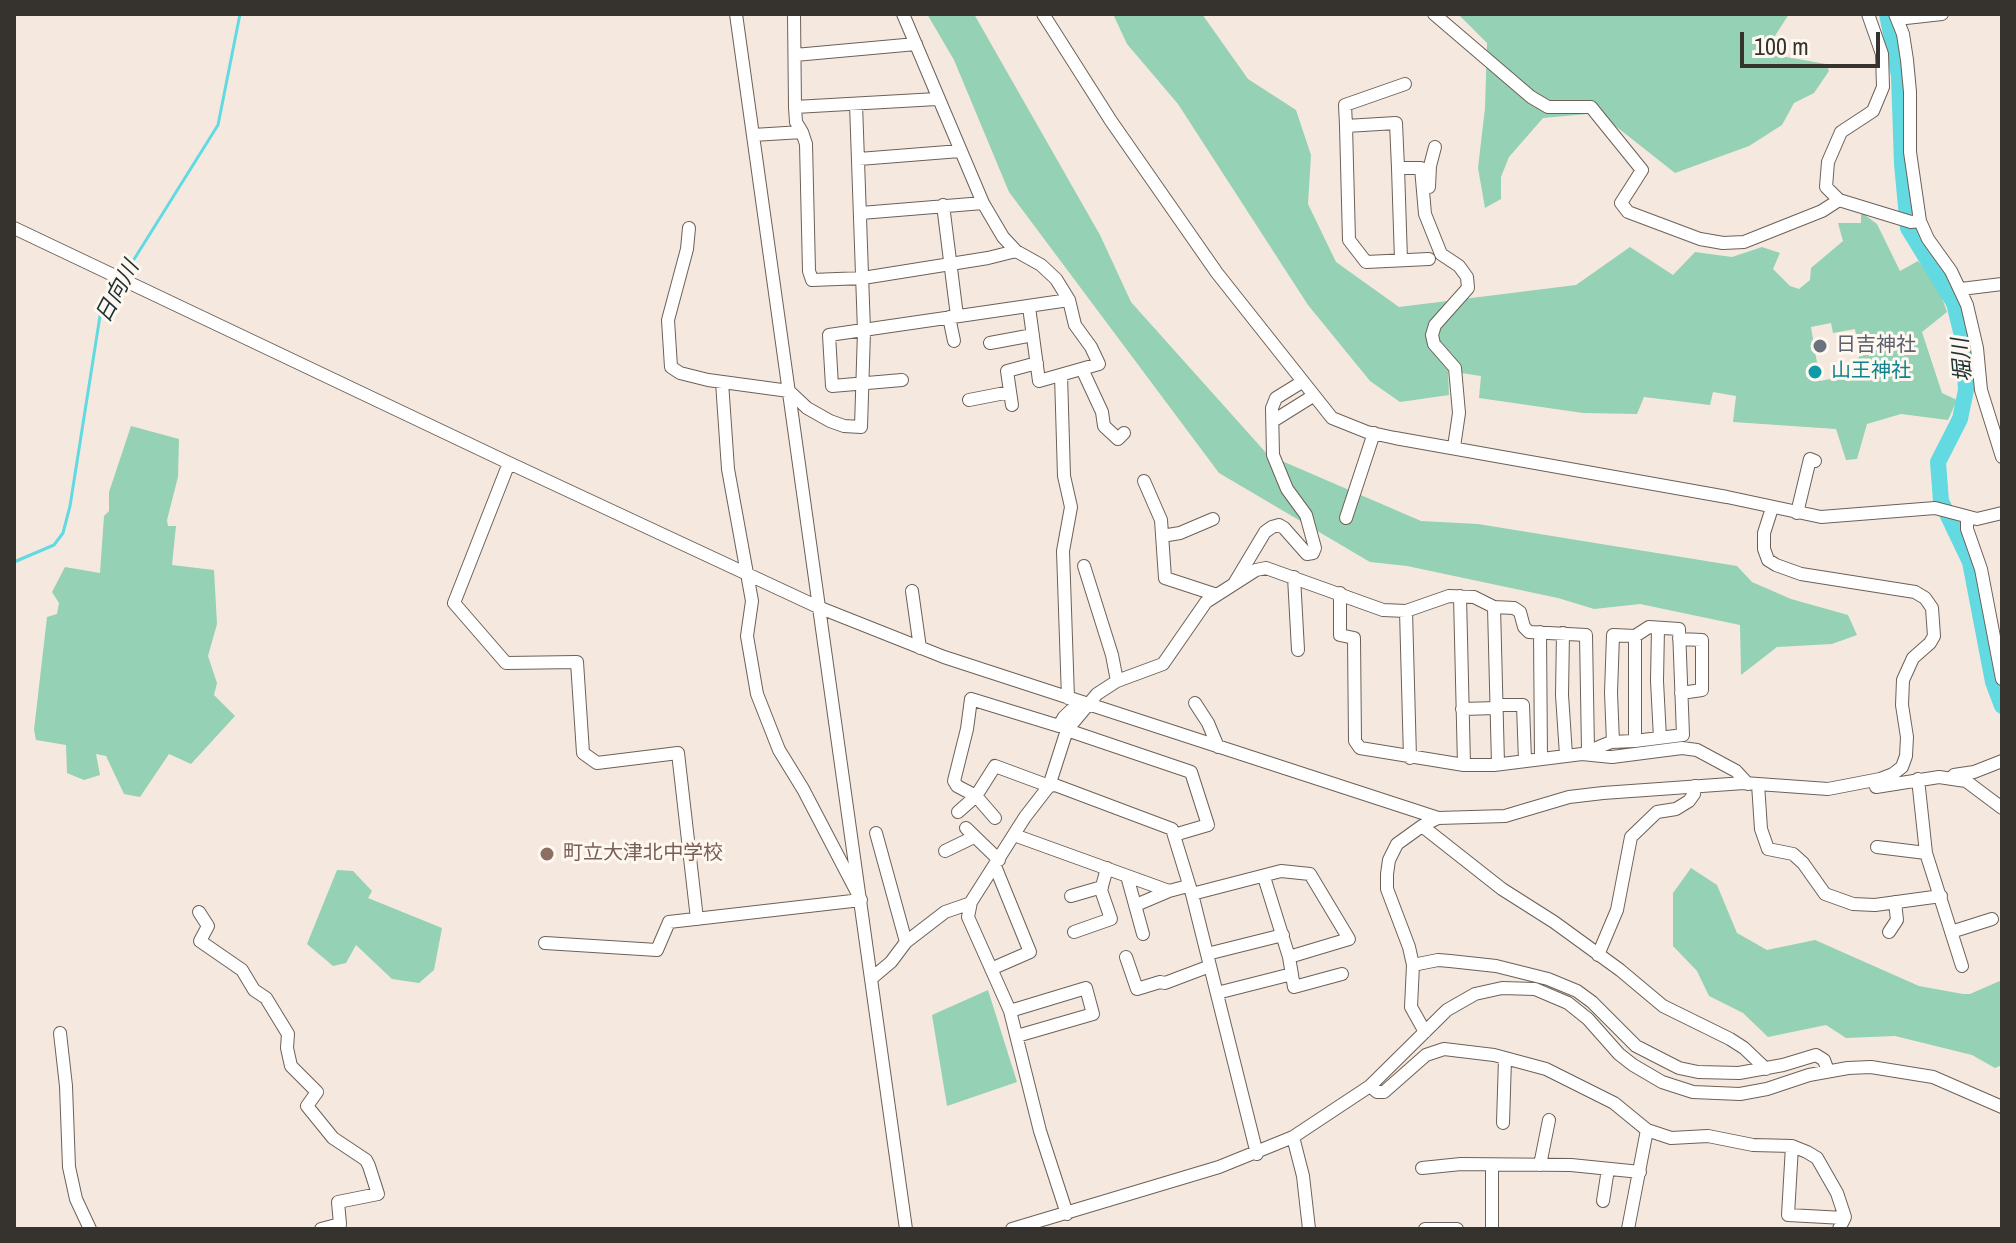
<!DOCTYPE html>
<meta charset="utf-8">
<style>
body{margin:0}
#map{position:relative;width:2016px;height:1243px;overflow:hidden;background:#f5e9df;font-family:"Archivo Narrow",sans-serif}
canvas{display:block}
.frame{position:absolute;inset:0;border:16px solid #36322d;pointer-events:none}
.scale{position:absolute;left:1740px;top:32px;width:140px;height:36px;box-sizing:border-box;border:4px solid #36322d;border-top:0;padding-left:10px;font-size:24px;line-height:28px;white-space:nowrap;color:#36322d;-webkit-text-stroke:6px #fff8f1;paint-order:stroke}
</style>
<div id="map">
<canvas width="2016" height="1243"></canvas>
<div class="frame"></div>
<div class="scale">100 m</div>
</div>
<script>
const context = document.querySelector('canvas').getContext('2d');
context.lineJoin = 'round';
function fill(path, color) {
  context.fillStyle = color;
  context.fill(path, 'evenodd');
}
function toPath(rows) {
  const path = new Path2D();
  for (const r of rows) {
    path.moveTo(r[0], r[1]);
    for (let i = 2; i < r.length; i += 2) path.lineTo(r[i], r[i + 1]);
  }
  return path;
}
function strokePath(path, color, width, dash) {
  context.strokeStyle = color;
  context.lineWidth = width;
  context.lineCap = dash ? 'butt' : 'round';
  context.setLineDash(dash || []);
  context.stroke(path);
}
function label(font, color, halo, rows, align = 'center') {
  context.font = font + ' "Archivo Narrow","Noto Sans JP",sans-serif';
  context.lineWidth = 6;
  context.setLineDash([]);
  context.textBaseline = 'middle';
  context.strokeStyle = halo;
  context.fillStyle = color;
  for (const [text, x, y, turn = 0] of rows) {
    context.save();
    context.translate(x, y);
    context.rotate((+turn || 0) * Math.PI / 180);
    context.textAlign = isNaN(turn) ? turn : align;
    if (halo) context.strokeText(text, 0, 0);
    context.fillText(text, 0, 0);
    context.restore();
  }
}
const green = toPath([
 [927,14,974,14,1100,235,1131,302,1268,455,1421,521,1478,524,1737,566,1752,582,1791,599,1848,615,1857,635,1832,644,1777,647,1741,675,1740,625,1640,604,1594,609,1558,598,1407,566,1370,562,1219,473,1009,192,954,60],
 [1113,14,1202,14,1248,79,1296,110,1311,155,1308,204,1336,262,1399,307,1576,285,1630,247,1673,275,1695,252,1732,257,1762,247,1780,253,1773,269,1790,286,1799,289,1810,280,1811,268,1843,241,1838,223,1861,223,1861,212,1877,224,1900,271,1918,261,1937,284,1947,312,1922,332,1942,393,1957,400,1948,420,1901,414,1867,424,1857,459,1846,460,1836,429,1733,422,1736,396,1713,392,1710,405,1644,397,1637,414,1583,413,1479,398,1481,376,1448,371,1449,395,1400,402,1370,381,1308,305,1178,104,1127,44],
 [1831,323,1833,333,1855,329,1860,356,1840,377,1820,381,1811,327],
 [1458,14,1789,14,1764,53,1826,64,1829,71,1814,93,1794,103,1782,125,1749,146,1675,173,1599,113,1543,118,1509,157,1501,177,1501,199,1485,208,1478,168,1485,108,1487,43],
 [131,426,179,439,178,477,167,520,168,526,176,526,172,565,214,570,217,624,208,656,217,683,214,695,235,716,191,764,169,754,140,797,124,794,106,756,96,754,100,775,84,780,67,773,66,745,36,740,34,730,47,617,57,614,59,603,52,592,65,567,100,573,104,516,109,511,109,492],
 [1691,868,1717,885,1737,933,1767,950,1815,940,1919,986,1963,994,1970,994,2002,980,2002,1065,1995,1068,1972,1055,1895,1036,1846,1038,1826,1025,1768,1037,1743,1013,1709,996,1697,971,1673,946,1673,893],
 [337,870,353,871,372,891,368,898,442,928,434,970,419,983,392,979,356,945,346,963,333,966,307,944],
 [988,990,1017,1082,947,1106,932,1015]
]);
const stream = toPath([
 [123,277,218,125,240,14],
 [14,562,54,545,63,533,70,506,100,316,119,283]
]);
const river = toPath([
 [1887,14,1899,76,1902,164,1908,228,1954,303,1963,340,1966,390,1960,419,1938,462,1941,501,1970,562,1993,682,2002,706]
]);
const minor = toPath([
 [736,14,906,1229],
 [794,14,795,107,937,99],
 [903,14,983,203,1003,237,1016,251,1041,265,1056,279,1069,300,1075,325,1091,347,1099,364,1039,381,1029,307],
 [1043,14,1111,121,1217,273,1332,418,1367,432,1395,438,1727,497,1821,517,1935,508,1977,519,2002,513],
 [1434,14,1531,97,1548,107,1591,107,1642,170,1621,203,1628,212,1700,239,1723,243,1744,242,1822,211,1839,200],
 [1868,14,1882,54,1883,87,1873,111,1841,132,1828,162,1826,187,1839,200,1911,222,1920,221],
 [1895,14,1903,34,1907,60,1910,92,1910,152,1920,221,1928,239,1951,271,1967,305,1977,348,1981,390,2002,457],
 [1897,19,1942,14],
 [795,55,916,44],
 [1346,126,1345,105,1405,84],
 [802,132,806,144,809,271,812,280,863,278,988,258,1016,251],
 [753,135,802,132,796,122,795,107],
 [859,159,960,151],
 [1398,168,1401,260],
 [1429,187,1430,166,1435,147],
 [943,205,957,316],
 [861,213,983,203],
 [14,228,509,463,818,607,944,657,1438,818],
 [689,228,687,249,668,320,671,367,680,373,708,380,789,391,807,408,830,421,844,426,861,427,864,331,856,104],
 [1429,259,1366,262,1349,240,1346,126,1396,123,1398,168,1421,168,1425,214,1441,254,1459,266,1467,277,1468,288,1435,325,1432,335,1434,344,1455,368,1459,413,1454,447],
 [1961,289,2002,284],
 [949,317,954,341],
 [990,343,1033,335],
 [1082,369,1102,412,1104,426,1118,439,1124,433],
 [1061,375,1064,476,1071,507,1063,551,1068,698],
 [902,380,832,386,829,335,1069,300],
 [969,400,1010,392],
 [1012,405,1007,371,1037,363],
 [1273,421,1313,396],
 [509,463,454,603,506,663,577,662,583,753,597,763,678,753,697,919],
 [1144,481,1161,520,1165,578,1217,595],
 [1797,513,1810,459,1815,461],
 [1346,518,1374,433],
 [1967,518,1967,529,1981,569,2002,679],
 [1162,536,1180,533,1213,519],
 [1084,566,1112,655,1117,681],
 [1294,577,1298,650],
 [1235,582,1265,532,1272,527,1279,525,1284,528,1307,554,1313,553,1315,548,1306,515,1287,489,1273,455,1272,408,1276,398,1302,382],
 [912,591,920,648],
 [1340,593,1340,635,1354,638,1355,741,1360,748,1464,765,1494,765,1582,754,1611,742,1635,741,1683,735,1679,629,1649,627,1635,636,1613,635,1611,693,1613,742],
 [1460,596,1464,765],
 [1406,611,1410,758],
 [1658,628,1657,681,1660,738],
 [1540,632,1541,759],
 [1563,633,1562,695,1566,755],
 [1635,636,1635,741],
 [1679,639,1702,640,1702,690,1681,693],
 [1195,703,1208,723,1218,747],
 [1497,705,1523,705,1525,761],
 [1462,709,1497,708],
 [1067,730,1191,772,1208,825,1174,835],
 [1582,754,1612,757,1682,748,1697,750,1736,771,1748,784],
 [1498,764,1494,607,1514,608,1520,612,1524,627,1529,632,1586,635,1588,750],
 [1954,775,1974,772,2002,761],
 [1918,779,1926,853,1962,966],
 [1758,784,1761,829,1768,849,1793,854,1803,863,1825,894,1853,904,1875,905,1941,896],
 [1876,787,1939,777,1966,781,2002,808],
 [958,812,976,796,995,766,1049,786,1055,785,1172,829,1192,894,1257,1154],
 [995,818,976,796,957,786,954,781,967,729,971,699,1059,726,1064,717,1080,702],
 [1422,826,1502,889,1554,922,1620,970,1663,1006,1730,1039,1744,1048,1766,1069],
 [966,828,999,860],
 [876,833,906,942],
 [1014,835,1169,891,1188,886],
 [1877,847,1926,853],
 [945,851,974,837],
 [1127,876,1143,934],
 [1264,877,1289,957],
 [1192,894,1281,871,1310,874,1349,939,1289,957,1294,987,1342,974],
 [1071,896,1102,887],
 [1136,905,1169,891],
 [199,912,208,926,200,941,242,970,254,990,266,998,288,1034,287,1048,291,1066,317,1092,307,1106,333,1138,366,1160,369,1166,378,1194,338,1202,340,1224,321,1229],
 [1074,932,1111,919,1101,890,1107,868],
 [1889,932,1897,920,1895,902],
 [1951,932,1992,919],
 [545,943,657,950,669,922,861,900,803,789,779,750,757,694,747,636,752,601,728,469,722,382],
 [1207,954,1283,935],
 [1598,955,1617,910,1631,837,1657,812,1676,809,1689,801,1694,794,1695,786],
 [1126,957,1137,989,1160,982,1165,983,1210,966],
 [1413,965,1438,960,1450,961,1496,966,1548,979,1577,991,1592,1002,1636,1046,1679,1068,1698,1072,1739,1073,1783,1065,1816,1055,1824,1060,1828,1071],
 [991,969,1030,952,995,866],
 [872,978,891,962,906,942,945,912,971,903],
 [1217,993,1292,974],
 [1010,1011,1086,988,1093,1014,1017,1036],
 [1425,1032,1411,1007,1413,965,1409,947,1387,889,1387,874,1389,860,1397,844,1422,826,1438,818,1505,816,1569,797,1603,793,1744,783,1828,789,1880,779,1893,774,1902,767,1906,756,1907,737,1902,705,1903,680,1913,658,1930,643,1934,636,1932,608,1925,598,1915,592,1801,574,1776,565,1768,560,1764,549,1764,533,1772,508],
 [60,1033,66,1086,69,1167,76,1199,90,1229],
 [1370,1086,1377,1092,1384,1092,1426,1055,1444,1049,1494,1055,1546,1069,1614,1103,1647,1130,1671,1138,1708,1136,1753,1145,1792,1146,1807,1152,1817,1158,1837,1193,1845,1217,1839,1229],
 [1503,1123,1505,1059],
 [1293,1137,1303,1176,1309,1229],
 [1792,1146,1788,1215,1844,1218],
 [1540,1165,1549,1120],
 [1422,1168,1461,1164,1571,1165,1640,1172],
 [1603,1201,1608,1169],
 [1067,1214,1040,1131,1010,1011,968,917,971,902,1025,817,1049,786,1067,730,1097,694,1117,681,1163,664,1206,602,1256,570,1266,568,1383,610,1406,611,1449,596,1474,597,1494,607],
 [1012,1229,1219,1167,1293,1137,1370,1086,1447,1010,1475,994,1502,988,1535,989,1568,1003,1588,1019,1619,1054,1633,1065,1662,1082,1693,1092,1740,1094,1767,1089,1809,1075,1848,1068,1871,1067,1933,1077,2002,1107],
 [1425,1229,1457,1229],
 [1492,1229,1492,1165],
 [1628,1229,1647,1130]
]);
const markers = [
 [1820,346,8,"#6b7280"],
 [1815,372,8,"#0f9aa8"],
 [547,854,8,"#8d6e63"]
];
const worshipNames = [
 ["日吉神社",1836,346]
];
const cultureNames = [
 ["山王神社",1831,372]
];
const educationNames = [
 ["町立大津北中学校",563,854]
];
const waterNames = [
 ["日向川",118,292,-62],
 ["堀川",1963,360,-95]
];
fill(green, '#94d1b5');
strokePath(stream, '#63d9e1', 3);
strokePath(river, '#63d9e1', 16);
strokePath(minor, '#6c6158', 14);
strokePath(minor, '#fff', 12);
for (const [x, y, r, color] of markers) {
  const dot = new Path2D();
  dot.arc(x, y, r, 0, 2 * Math.PI);
  context.fillStyle = color;
  context.fill(dot);
  strokePath(dot, '#fff8f1', 3);
}
label('20px', '#5b616d', '#fff8f1', worshipNames, 'left');
label('20px', '#0d838f', '#fff8f1', cultureNames, 'left');
label('20px', '#785e54', '#fff8f1', educationNames, 'left');
label('italic 22px', '#1d3234', '#fff8f1', waterNames);
</script>
